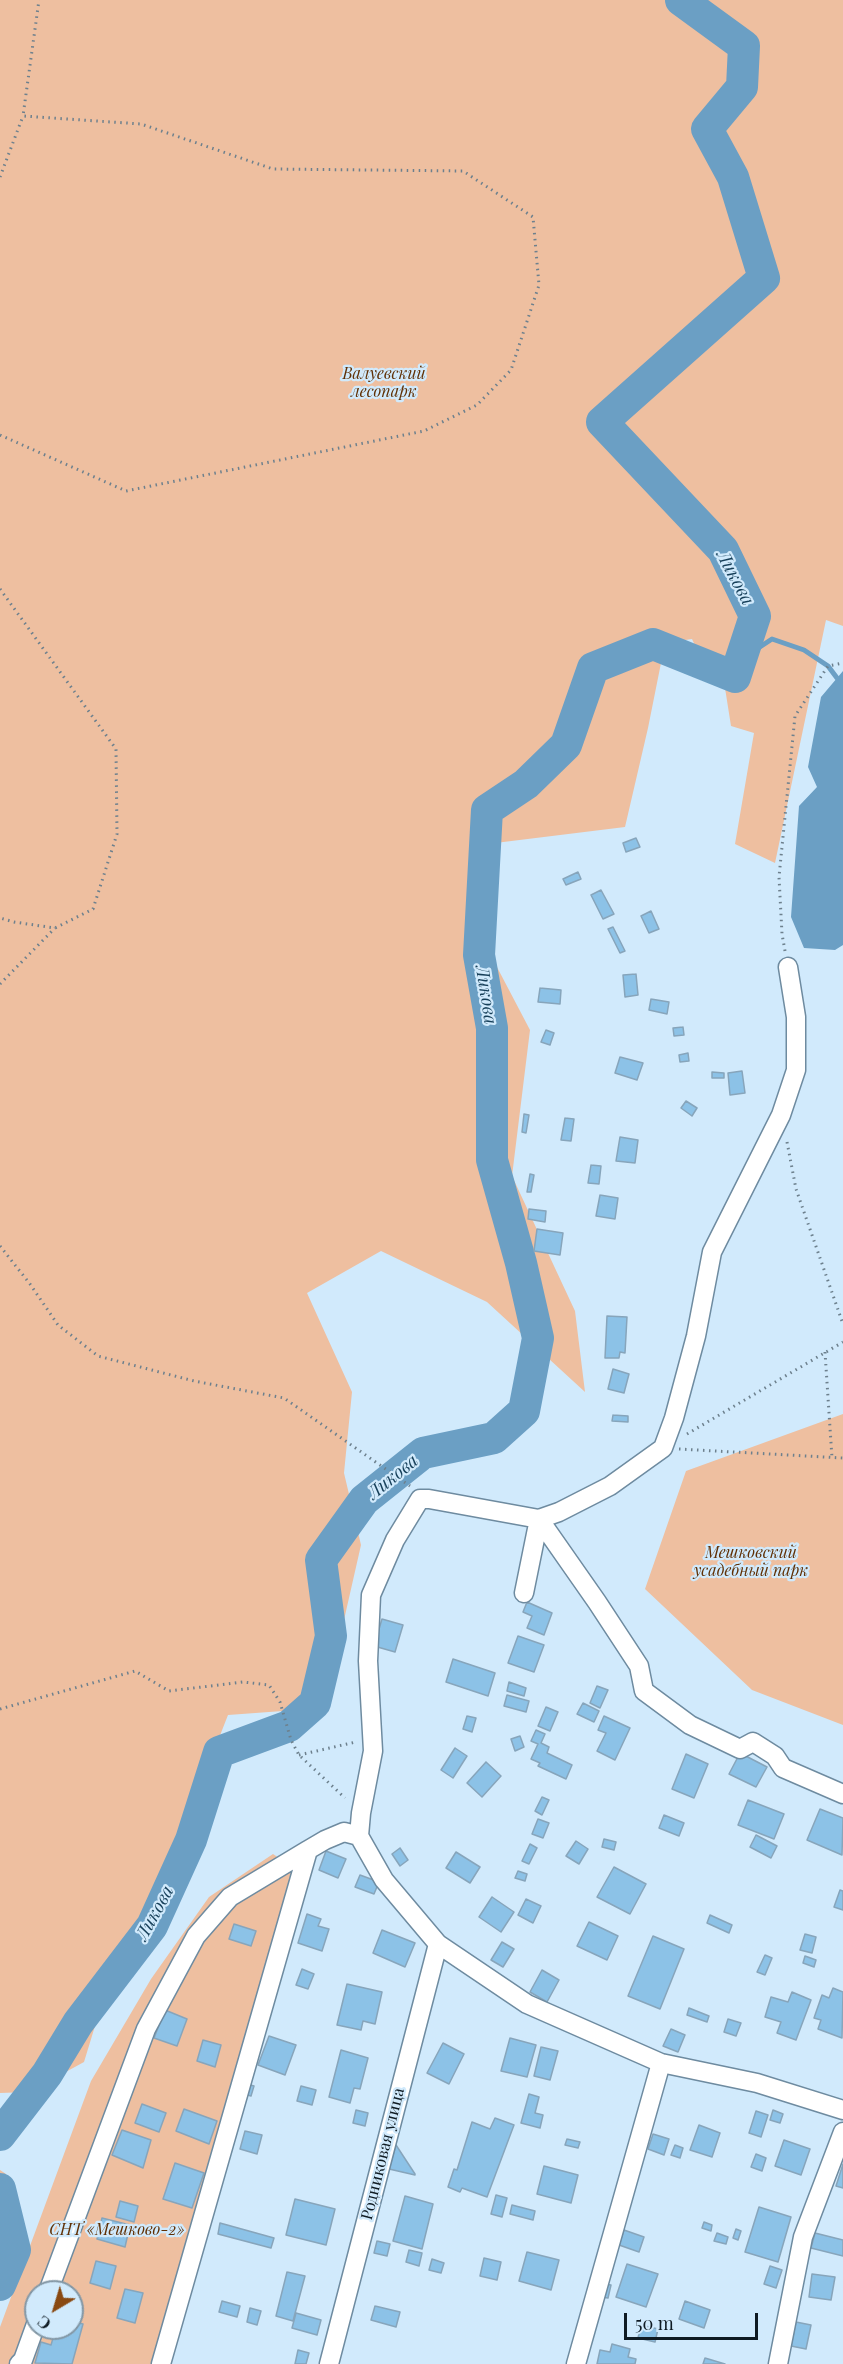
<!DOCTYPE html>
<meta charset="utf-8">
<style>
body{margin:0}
#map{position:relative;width:843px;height:2364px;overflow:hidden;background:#d1eafc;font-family:"Playfair Display",serif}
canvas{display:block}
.north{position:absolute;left:24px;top:2280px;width:60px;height:60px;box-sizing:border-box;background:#d1eafc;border:2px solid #8397a5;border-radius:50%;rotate:218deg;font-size:16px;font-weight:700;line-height:24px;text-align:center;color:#0f1b23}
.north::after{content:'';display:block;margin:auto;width:21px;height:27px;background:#894912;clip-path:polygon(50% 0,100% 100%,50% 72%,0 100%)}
.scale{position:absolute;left:624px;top:2313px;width:134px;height:27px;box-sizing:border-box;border:3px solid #0f1b23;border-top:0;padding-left:8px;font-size:18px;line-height:21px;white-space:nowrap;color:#0f1b23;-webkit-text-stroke:4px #d1eafc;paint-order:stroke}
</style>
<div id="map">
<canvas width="843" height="2364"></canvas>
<div class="north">С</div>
<div class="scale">50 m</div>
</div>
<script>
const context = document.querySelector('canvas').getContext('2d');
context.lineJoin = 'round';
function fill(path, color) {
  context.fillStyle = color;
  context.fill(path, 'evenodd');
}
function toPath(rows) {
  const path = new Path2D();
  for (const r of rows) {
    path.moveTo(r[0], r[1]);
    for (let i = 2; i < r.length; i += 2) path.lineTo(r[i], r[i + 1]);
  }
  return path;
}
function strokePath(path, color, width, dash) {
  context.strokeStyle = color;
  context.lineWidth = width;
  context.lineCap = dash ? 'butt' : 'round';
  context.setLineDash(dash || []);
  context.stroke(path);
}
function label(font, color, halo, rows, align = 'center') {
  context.font = font + ' "Playfair Display",serif';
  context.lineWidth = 4.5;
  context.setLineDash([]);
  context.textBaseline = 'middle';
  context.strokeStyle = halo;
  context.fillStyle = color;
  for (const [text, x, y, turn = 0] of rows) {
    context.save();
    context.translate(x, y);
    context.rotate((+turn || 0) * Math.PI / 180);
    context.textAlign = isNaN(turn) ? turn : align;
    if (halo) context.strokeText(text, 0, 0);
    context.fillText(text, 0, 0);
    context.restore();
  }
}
const green = toPath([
 [0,0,843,0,843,626,826,620,775,863,735,844,754,733,731,726,725,688,710,678,692,639,665,643,648,728,625,827,479,845,477,929,530,1030,512,1176,575,1311,585,1392,487,1302,381,1251,307,1293,352,1392,344,1473,361,1545,324,1708,228,1715,201,1784,174,1872,110,1977,84,2062,29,2092,0,2093],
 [843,1414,843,1725,752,1690,645,1589,686,1471],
 [273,1854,300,1872,156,2364,0,2364,0,2327,91,2081,151,1979,209,1897],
 [36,2292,72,2292,72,2328,36,2328],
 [0,2170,6,2174,20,2262,0,2277]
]);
const water = toPath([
 [843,671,843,945,835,950,804,948,791,917,799,806,817,787,808,767,821,697]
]);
const stream = toPath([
 [743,658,772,639,804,650,828,666,837,678]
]);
const river = toPath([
 [0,2135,47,2074,78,2023,152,1926,191,1840,219,1752,289,1726,315,1703,331,1636,321,1560,364,1500,423,1453,494,1438,524,1411,538,1338,521,1263,492,1160,492,1028,479,955,487,810,526,784,566,745,593,668,653,644,735,677,755,616,723,550,602,422,764,278,733,177,707,129,742,87,744,46,681,0],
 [0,2189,15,2250,0,2285]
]);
const building = toPath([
 [636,838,640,847,626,852,623,843,636,838],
 [578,872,581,879,566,885,563,879,578,872],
 [601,890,614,914,603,919,591,895,601,890],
 [651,911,659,929,649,933,641,916,651,911],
 [613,927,625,951,620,953,608,929,613,927],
 [636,974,638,995,625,997,623,975,636,974],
 [540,988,561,990,560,1004,538,1002,540,988],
 [651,999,669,1002,667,1014,649,1010,651,999],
 [683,1027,684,1035,674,1036,673,1028,683,1027],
 [546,1030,554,1033,550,1045,541,1042,546,1030],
 [688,1053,689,1061,680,1062,679,1055,688,1053],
 [620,1057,643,1063,637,1080,615,1073,620,1057],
 [742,1071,745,1093,730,1095,728,1073,742,1071],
 [712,1072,724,1073,724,1078,712,1078,712,1072],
 [686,1101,697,1108,692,1116,681,1108,686,1101],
 [524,1114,529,1115,526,1133,522,1132,524,1114],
 [565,1118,574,1119,571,1141,561,1140,565,1118],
 [620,1137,638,1140,635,1163,616,1161,620,1137],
 [591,1165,601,1166,599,1184,588,1183,591,1165],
 [530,1174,534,1175,531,1192,527,1192,530,1174],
 [600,1195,618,1198,615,1219,596,1216,600,1195],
 [529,1209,546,1211,545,1222,528,1219,529,1209],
 [537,1229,563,1233,560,1255,534,1251,537,1229],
 [607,1316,627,1317,625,1353,620,1352,619,1358,605,1358,607,1316],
 [613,1369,629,1374,624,1393,608,1389,613,1369],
 [613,1415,628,1416,628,1422,612,1421,613,1415],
 [527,1602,552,1613,544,1635,527,1628,532,1616,523,1612,527,1602],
 [382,1619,403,1625,395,1652,374,1646,382,1619],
 [518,1636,544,1645,534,1672,508,1663,518,1636],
 [453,1659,495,1673,488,1696,446,1682,453,1659],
 [509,1682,526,1688,524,1696,507,1691,509,1682],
 [597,1686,608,1690,600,1708,590,1703,597,1686],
 [507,1695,529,1701,526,1712,504,1706,507,1695],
 [583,1703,599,1711,594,1722,577,1714,583,1703],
 [546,1707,558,1712,550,1731,538,1726,546,1707],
 [467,1716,476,1718,472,1732,463,1729,467,1716],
 [604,1716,630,1728,615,1760,597,1751,606,1733,598,1730,604,1716],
 [536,1730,545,1734,541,1743,549,1747,547,1753,572,1765,566,1779,538,1766,540,1763,531,1759,538,1744,531,1741,536,1730],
 [520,1736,524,1747,515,1751,511,1739,520,1736],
 [455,1748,467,1756,453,1778,441,1770,455,1748],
 [740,1753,767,1767,756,1787,729,1774,740,1753],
 [686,1754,708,1764,694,1798,672,1789,686,1754],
 [486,1762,501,1776,482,1797,467,1783,486,1762],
 [542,1797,549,1800,542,1815,535,1811,542,1797],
 [748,1800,784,1814,774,1839,738,1825,748,1800],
 [820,1809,843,1818,842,1855,807,1840,820,1809],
 [664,1815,684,1823,679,1836,659,1828,664,1815],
 [538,1819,549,1823,543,1838,532,1834,538,1819],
 [756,1835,777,1846,771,1858,750,1847,756,1835],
 [604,1839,616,1842,614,1850,602,1847,604,1839],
 [576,1841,588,1849,579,1864,566,1856,576,1841],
 [530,1844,537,1848,529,1864,522,1861,530,1844],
 [400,1848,408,1860,400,1866,392,1854,400,1848],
 [326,1851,346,1859,338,1878,319,1870,326,1851],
 [456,1852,480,1867,470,1883,446,1868,456,1852],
 [614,1867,646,1884,630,1914,597,1897,614,1867],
 [518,1871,527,1874,525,1881,515,1878,518,1871],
 [360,1875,379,1882,374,1894,355,1887,360,1875],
 [840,1890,843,1891,843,1910,834,1907,840,1890],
 [492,1897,514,1912,501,1932,479,1917,492,1897],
 [526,1899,541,1906,533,1923,518,1915,526,1899],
 [307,1914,321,1919,318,1926,329,1929,322,1951,298,1943,307,1914],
 [710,1915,732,1925,729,1933,707,1923,710,1915],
 [589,1922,618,1936,607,1960,577,1946,589,1922],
 [234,1924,256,1931,251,1946,229,1939,234,1924],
 [382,1930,415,1943,405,1967,373,1953,382,1930],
 [805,1934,816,1937,812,1953,800,1950,805,1934],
 [653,1936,684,1949,660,2009,628,1996,653,1936],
 [502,1942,514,1949,503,1967,491,1960,502,1942],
 [765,1955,772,1958,765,1975,757,1972,765,1955],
 [805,1956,816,1960,814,1967,803,1963,805,1956],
 [302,1969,314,1974,308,1989,296,1985,302,1969],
 [542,1970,559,1980,547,2002,530,1992,542,1970],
 [347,1984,382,1992,375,2024,363,2021,361,2030,337,2025,347,1984],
 [833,1988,843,1992,842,2038,818,2029,821,2020,814,2018,822,1995,829,1998,833,1988],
 [792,1992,811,2000,796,2040,777,2033,781,2022,765,2017,771,1997,788,2002,792,1992],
 [689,2008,709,2016,707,2022,687,2015,689,2008],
 [165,2010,187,2019,177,2046,154,2038,165,2010],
 [728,2019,741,2023,736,2036,724,2032,728,2019],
 [671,2029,685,2035,678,2052,663,2046,671,2029],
 [269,2036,296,2045,285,2075,258,2065,269,2036],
 [510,2038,536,2045,527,2077,501,2071,510,2038],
 [203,2040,221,2045,215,2067,197,2061,203,2040],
 [443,2043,464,2054,449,2084,427,2073,443,2043],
 [541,2047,558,2051,550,2080,534,2076,541,2047],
 [341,2050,368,2058,360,2089,354,2088,350,2103,329,2097,341,2050],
 [247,2084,254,2086,251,2096,244,2094,247,2084],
 [301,2086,316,2090,312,2105,297,2101,301,2086],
 [529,2094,539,2097,535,2113,543,2115,540,2128,521,2123,529,2094],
 [142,2104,166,2113,159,2132,135,2123,142,2104],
 [184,2109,217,2121,209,2144,176,2131,184,2109],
 [356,2110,368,2113,365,2126,353,2123,356,2110],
 [773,2110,783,2114,780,2123,770,2120,773,2110],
 [756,2111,768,2115,761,2137,749,2133,756,2111],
 [495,2118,514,2125,487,2197,462,2188,460,2192,448,2187,454,2169,457,2170,472,2122,490,2129,495,2118],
 [699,2125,720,2133,712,2157,690,2150,699,2125],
 [122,2130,151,2140,143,2168,112,2155,122,2130],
 [245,2131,262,2135,257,2154,240,2149,245,2131],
 [653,2134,669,2139,664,2155,648,2149,653,2134],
 [567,2139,580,2142,578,2148,565,2145,567,2139],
 [784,2140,810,2149,801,2175,775,2166,784,2140],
 [396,2145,415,2174,415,2175,389,2169,396,2145],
 [675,2145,683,2148,680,2158,671,2155,675,2145],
 [756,2154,766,2158,762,2171,751,2167,756,2154],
 [175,2163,204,2173,192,2208,163,2199,175,2163],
 [843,2164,843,2188,836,2186,843,2164],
 [544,2166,578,2175,571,2203,537,2194,544,2166],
 [496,2195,507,2198,502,2217,491,2214,496,2195],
 [405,2196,433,2204,422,2249,393,2241,405,2196],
 [295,2199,335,2209,326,2245,286,2235,295,2199],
 [120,2201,138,2206,134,2222,116,2217,120,2201],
 [512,2205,535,2211,533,2220,510,2214,512,2205],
 [759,2207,791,2217,778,2262,745,2252,759,2207],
 [102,2218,130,2225,125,2247,97,2239,102,2218],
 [704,2222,712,2225,711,2231,702,2228,704,2222],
 [220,2223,274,2238,271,2248,218,2234,220,2223],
 [736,2229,741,2231,738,2240,733,2238,736,2229],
 [624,2230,644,2237,639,2252,619,2245,624,2230],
 [717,2233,728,2237,726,2244,714,2241,717,2233],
 [815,2233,843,2240,843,2256,811,2248,815,2233],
 [377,2241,390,2244,387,2256,374,2253,377,2241],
 [409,2250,422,2253,419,2266,406,2262,409,2250],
 [527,2252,559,2260,551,2290,519,2281,527,2252],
 [484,2258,501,2262,497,2280,480,2276,484,2258],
 [432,2259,444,2263,441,2273,429,2270,432,2259],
 [96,2261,116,2266,110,2289,90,2283,96,2261],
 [627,2264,658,2274,646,2307,616,2297,627,2264],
 [770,2266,782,2270,776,2288,764,2284,770,2266],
 [287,2272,305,2276,293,2321,276,2316,287,2272],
 [812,2274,835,2277,831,2300,809,2297,812,2274],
 [604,2284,611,2285,608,2298,601,2297,604,2284],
 [125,2289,143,2293,135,2323,117,2318,125,2289],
 [222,2301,240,2306,237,2317,219,2312,222,2301],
 [685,2301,710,2310,704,2328,679,2319,685,2301],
 [375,2306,400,2312,396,2327,371,2320,375,2306],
 [250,2308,261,2311,257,2325,247,2322,250,2308],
 [296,2313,321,2320,317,2335,292,2328,296,2313],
 [72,2321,83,2324,72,2364,35,2363,41,2342,51,2345,56,2328,72,2328,72,2321],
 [796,2322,811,2325,806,2349,791,2346,796,2322],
 [641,2325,658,2329,655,2342,638,2338,641,2325],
 [612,2344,630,2349,628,2357,636,2359,635,2364,597,2364,600,2350,610,2352,612,2344],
 [298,2350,309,2353,306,2364,295,2364,298,2350],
 [705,2358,725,2364,703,2364,705,2358]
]);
const path = toPath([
 [0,177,23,116],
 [0,435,126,491,424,431,477,405,511,370,539,285,533,217,463,171,273,169,141,124,23,116,39,0],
 [0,589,116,749,117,834,93,909,55,928,14,922,0,918],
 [785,951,782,934,779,877,795,716,828,666,843,663],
 [0,984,55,928],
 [787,1142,796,1189,843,1324],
 [0,1246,30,1284,58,1325,98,1356,194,1381,284,1398,410,1486],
 [825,1352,832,1458],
 [687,1434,843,1342],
 [679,1449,843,1458],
 [0,1709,135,1671,169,1691,243,1682,269,1685,280,1702,291,1740,299,1755,345,1798],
 [299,1755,356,1742]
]);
const minor = toPath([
 [788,967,796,1017,796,1070,781,1115,712,1252,696,1336,674,1418,663,1448,610,1486,559,1512,539,1519,429,1499,420,1499,395,1540,371,1595,368,1661,373,1751,361,1813,359,1836,384,1880,438,1944,527,2004,661,2063,757,2083,843,2110],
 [539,1519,597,1602,639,1666,644,1691,690,1725,740,1749,753,1742,775,1756,783,1768,843,1794],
 [524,1593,539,1519],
 [48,2292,146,2029,196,1936,230,1897,308,1850],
 [19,2364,23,2360,36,2324],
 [161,2364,308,1850,325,1840,344,1832,359,1836],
 [329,2364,438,1944],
 [576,2364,661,2063],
 [778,2364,803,2237,843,2132]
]);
const parkNames = [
 ["Валуевский",384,374],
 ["лесопарк",384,392],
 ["Мешковский",751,1553],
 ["усадебный парк",751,1571],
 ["СНТ «Мешково-2»",117,2230]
];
const streetNames = [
 ["Родниковая улица",383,2154,-76]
];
const waterNames = [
 ["Ликова",735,578,62],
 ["Ликова",486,995,81],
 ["Ликова",393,1477,-39],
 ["Ликова",155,1913,-61]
];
fill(green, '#eebfa0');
fill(water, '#6b9fc4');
strokePath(stream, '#6b9fc4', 5);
strokePath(river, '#6b9fc4', 32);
fill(building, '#8cc2e7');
strokePath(building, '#87a5bb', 1.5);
strokePath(minor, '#6e8ba0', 21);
strokePath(path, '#6d808d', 3, [1.5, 4.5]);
strokePath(minor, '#fff', 18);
label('italic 16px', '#603005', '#d1eafc', parkNames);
label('16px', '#0f1b23', '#d1eafc', streetNames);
label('italic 18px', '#163f59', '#d1eafc', waterNames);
</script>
